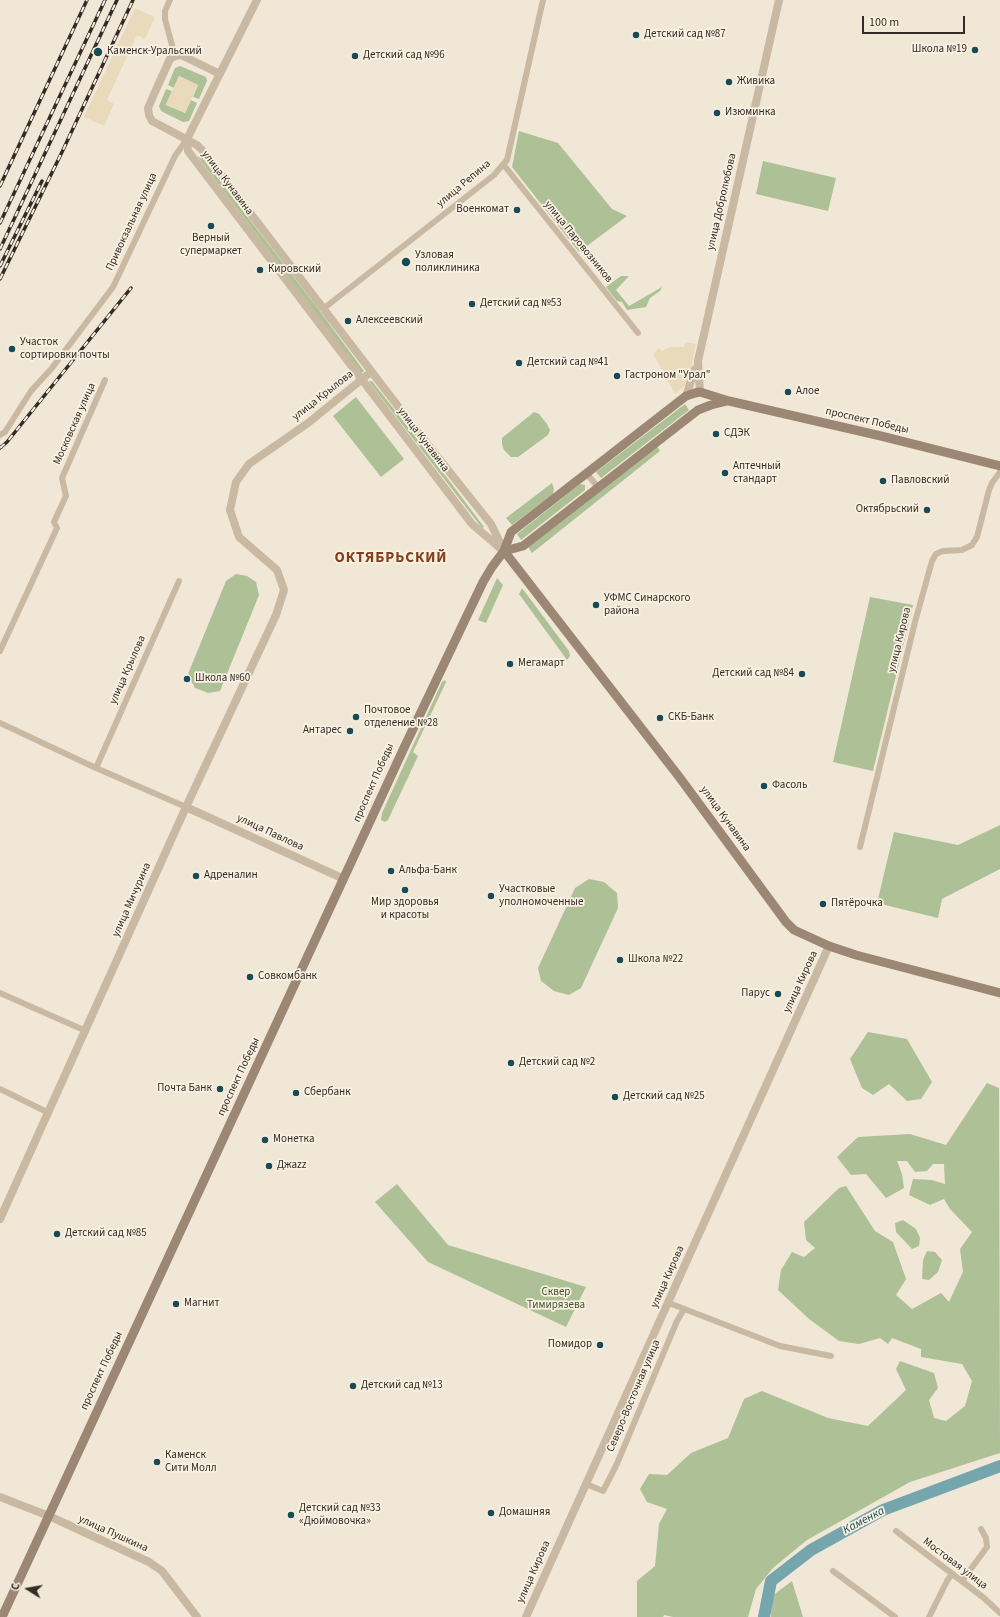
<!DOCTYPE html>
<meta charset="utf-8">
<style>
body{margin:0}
#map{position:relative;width:1000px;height:1617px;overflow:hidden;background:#f1e7d6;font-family:"Source Sans 3",sans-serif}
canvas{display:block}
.north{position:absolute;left:8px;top:1569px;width:40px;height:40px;-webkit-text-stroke:3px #f9f1e2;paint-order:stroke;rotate:281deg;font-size:11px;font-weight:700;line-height:16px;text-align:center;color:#332b25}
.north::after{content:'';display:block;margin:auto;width:14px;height:18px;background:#332b25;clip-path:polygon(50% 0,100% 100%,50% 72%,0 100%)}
.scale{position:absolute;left:862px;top:16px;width:103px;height:18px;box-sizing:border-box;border:2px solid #332b25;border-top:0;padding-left:5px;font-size:12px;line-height:14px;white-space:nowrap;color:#332b25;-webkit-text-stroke:3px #f9f1e2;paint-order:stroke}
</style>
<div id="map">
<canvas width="1000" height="1617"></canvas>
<div class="north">С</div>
<div class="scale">100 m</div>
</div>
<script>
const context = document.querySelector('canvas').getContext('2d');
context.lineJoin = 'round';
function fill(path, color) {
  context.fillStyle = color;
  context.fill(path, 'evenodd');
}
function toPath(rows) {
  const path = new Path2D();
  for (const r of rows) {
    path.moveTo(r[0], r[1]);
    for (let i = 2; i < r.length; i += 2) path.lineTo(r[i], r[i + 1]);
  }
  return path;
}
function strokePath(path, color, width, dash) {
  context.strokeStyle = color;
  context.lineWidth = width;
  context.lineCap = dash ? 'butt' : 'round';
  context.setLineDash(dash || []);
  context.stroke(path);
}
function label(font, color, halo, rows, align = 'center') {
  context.font = font + ' "Source Sans 3",sans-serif';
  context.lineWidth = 3.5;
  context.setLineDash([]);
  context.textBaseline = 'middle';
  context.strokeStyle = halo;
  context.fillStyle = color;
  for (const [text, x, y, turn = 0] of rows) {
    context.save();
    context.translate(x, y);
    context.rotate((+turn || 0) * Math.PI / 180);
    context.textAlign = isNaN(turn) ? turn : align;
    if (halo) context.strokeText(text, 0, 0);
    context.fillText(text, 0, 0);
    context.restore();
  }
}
const green = toPath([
 [180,66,206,77,207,81,199,99,193,97,198,85,179,76,174,88,168,85,175,68],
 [166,89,172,91,166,105,185,113,191,100,197,103,189,121,183,122,161,111,159,106],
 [519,131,558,143,612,209,627,216,579,252,512,167],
 [200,155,316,306,364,371,363,372,361,373,198,157],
 [763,161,836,178,828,211,756,194],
 [621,276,629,276,616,290,629,306,662,287,660,291,650,298,646,307,627,310,622,302,617,301,606,287],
 [369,381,372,381,439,467,484,527,482,528,370,383],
 [356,397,404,459,381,477,333,416],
 [685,404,689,410,601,478,596,472],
 [534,412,539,414,547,424,550,430,548,435,518,457,511,457,504,450,502,444,502,438],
 [657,446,660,451,532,553,528,547],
 [552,483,554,489,553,494,512,525,506,518],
 [580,484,585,485,585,490,521,540,517,534],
 [236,574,247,576,256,582,259,595,220,691,208,693,195,688,188,674,226,581],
 [497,578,503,585,486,623,478,620],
 [522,588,569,651,570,656,567,660,519,594],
 [870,597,913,605,873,771,833,762],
 [445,680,446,682,413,752,418,756,388,820,385,822,381,820,382,813,442,682],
 [1000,825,1000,869,942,899,938,918,877,903,894,832,958,845],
 [589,879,604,882,617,893,618,908,581,988,569,995,554,991,541,981,538,968,575,888],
 [868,1032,907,1039,932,1082,921,1099,907,1101,889,1084,873,1095,862,1088,850,1059],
 [987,1083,999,1088,1000,1453,910,1482,807,1540,773,1568,756,1589,748,1617,673,1617,664,1615,663,1617,637,1617,637,1581,655,1566,659,1524,667,1509,647,1502,640,1489,649,1474,667,1475,691,1453,728,1438,744,1399,762,1391,828,1418,868,1426,906,1390,896,1369,900,1361,934,1373,938,1388,929,1400,934,1418,946,1421,965,1406,972,1381,962,1364,921,1357,921,1349,892,1338,888,1344,880,1338,859,1344,839,1341,809,1319,778,1290,781,1270,792,1252,804,1257,815,1248,806,1240,804,1222,839,1188,846,1186,875,1231,893,1242,906,1279,896,1295,912,1309,941,1293,949,1302,963,1272,960,1249,972,1232,950,1209,944,1199,930,1205,909,1195,913,1179,932,1180,945,1184,944,1164,933,1164,927,1171,915,1172,907,1161,897,1161,902,1174,904,1188,886,1198,866,1174,851,1175,837,1157,858,1137,910,1134,946,1145],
 [397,1184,448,1245,586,1287,566,1327,428,1262,375,1202],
 [903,1220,916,1229,920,1238,919,1246,912,1249,896,1232,895,1223],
 [927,1251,935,1252,942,1260,938,1272,929,1280,922,1279,923,1260],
 [792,1581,803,1617,771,1617,772,1596]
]);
const plaza = toPath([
 [135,8,155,17,145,39,137,35,107,100,114,104,104,126,84,117],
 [179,76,198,85,185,113,166,104],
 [685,342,696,344,689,377,687,384,675,394,653,354,659,348,662,351,670,347,684,347]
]);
const river = toPath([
 [764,1617,771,1581,811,1550,883,1510,1000,1466]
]);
const minor = toPath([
 [170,0,165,11,165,19,175,56],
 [503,164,638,333],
 [323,309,494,175,507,160,543,0],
 [0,435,5,432,31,391,52,368,113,287,175,156,187,139],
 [586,473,598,487],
 [0,651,57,528,54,522,66,496,62,478,105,380],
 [0,723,96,768,186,807],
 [96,768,179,581],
 [860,847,915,622,932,561,936,554,943,551,962,550,972,545,977,537,989,490,992,483,1000,472],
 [0,993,86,1031],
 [0,1089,49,1113],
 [669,1303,780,1346,831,1356],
 [586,1484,603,1491,616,1466,677,1321,684,1309],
 [896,1531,984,1598,1000,1613],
 [833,1571,895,1617],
 [962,1581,987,1547,986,1538,981,1529],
 [929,1617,947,1581,952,1574]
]);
const tertiary = toPath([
 [257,0,187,139,188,151,472,524,501,549],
 [220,74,181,55,175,56,170,59,159,83,148,108,149,115,152,121,197,145,202,150,420,435,491,524,504,551],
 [700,392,698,361,779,0],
 [686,396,695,369],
 [186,807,344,879],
 [0,1219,186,807,276,615,284,590,277,570,239,537,230,510,236,482,249,464,308,423,371,372],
 [0,1497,49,1516,149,1562,162,1571,197,1617],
 [526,1617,829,946]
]);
const secondary = toPath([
 [504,551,680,778,786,922,794,930,829,946,856,955,1000,993],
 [504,551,523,546,698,410,711,405,727,401],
 [2,1617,403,750,483,582,492,567,504,551,511,532,686,396,695,393,700,392,729,401,881,436,1000,466]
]);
const rail = toPath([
 [0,186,87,0],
 [0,223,105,0],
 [0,249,117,0],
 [0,266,42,181],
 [0,279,63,150,133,0],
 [0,448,7,442,131,288]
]);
const markers = [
 [636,35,4,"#1a4b55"],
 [975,50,4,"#1a4b55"],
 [98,52,5,"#1a4b55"],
 [355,56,4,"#1a4b55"],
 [729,82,4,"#1a4b55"],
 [717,113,4,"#1a4b55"],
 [517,210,4,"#1a4b55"],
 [211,226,4,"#1a4b55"],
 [406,262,5,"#1a4b55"],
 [260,270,4,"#1a4b55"],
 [472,304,4,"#1a4b55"],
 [348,321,4,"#1a4b55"],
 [12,349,4,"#1a4b55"],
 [519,363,4,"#1a4b55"],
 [617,376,4,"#1a4b55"],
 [788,392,4,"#1a4b55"],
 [716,434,4,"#1a4b55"],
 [725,473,4,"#1a4b55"],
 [883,481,4,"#1a4b55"],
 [927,510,4,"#1a4b55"],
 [596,605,4,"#1a4b55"],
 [510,664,4,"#1a4b55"],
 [802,674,4,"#1a4b55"],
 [187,679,4,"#1a4b55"],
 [356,717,4,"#1a4b55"],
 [660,718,4,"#1a4b55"],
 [350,731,4,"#1a4b55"],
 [764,786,4,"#1a4b55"],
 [391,871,4,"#1a4b55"],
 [196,876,4,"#1a4b55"],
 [405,890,4,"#1a4b55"],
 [491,896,4,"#1a4b55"],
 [823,904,4,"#1a4b55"],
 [620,960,4,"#1a4b55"],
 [250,977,4,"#1a4b55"],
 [778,994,4,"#1a4b55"],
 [511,1063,4,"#1a4b55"],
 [220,1089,4,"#1a4b55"],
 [296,1093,4,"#1a4b55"],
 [615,1097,4,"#1a4b55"],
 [265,1140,4,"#1a4b55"],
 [269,1166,4,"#1a4b55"],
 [57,1234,4,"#1a4b55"],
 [176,1304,4,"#1a4b55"],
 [600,1345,4,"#1a4b55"],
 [353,1386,4,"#1a4b55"],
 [157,1462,4,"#1a4b55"],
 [491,1513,4,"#1a4b55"],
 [291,1515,4,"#1a4b55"]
];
const poiNames = [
 ["Детский сад №87",644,35],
 ["Школа №19",967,50,"right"],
 ["Каменск-Уральский",107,52],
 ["Детский сад №96",363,56],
 ["Живика",737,82],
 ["Изюминка",725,113],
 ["Военкомат",509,210,"right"],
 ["Верный",211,239,"center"],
 ["супермаркет",211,252,"center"],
 ["Узловая",415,256],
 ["поликлиника",415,269],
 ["Кировский",268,270],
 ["Детский сад №53",480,304],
 ["Алексеевский",356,321],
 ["Участок",20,343],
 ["сортировки почты",20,356],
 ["Детский сад №41",527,363],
 ["Гастроном \"Урал\"",625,376],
 ["Алое",796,392],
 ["СДЭК",724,434],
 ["Аптечный",733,467],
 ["стандарт",733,480],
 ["Павловский",891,481],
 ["Октябрьский",919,510,"right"],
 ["УФМС Синарского",604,599],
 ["района",604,612],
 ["Мегамарт",518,664],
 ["Детский сад №84",794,674,"right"],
 ["Школа №60",195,679],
 ["Почтовое",364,711],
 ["отделение №28",364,724],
 ["СКБ-Банк",668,718],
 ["Антарес",342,731,"right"],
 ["Фасоль",772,786],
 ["Альфа-Банк",399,871],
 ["Адреналин",204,876],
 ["Участковые",499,890],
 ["уполномоченные",499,903],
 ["Мир здоровья",405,903,"center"],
 ["и красоты",405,916,"center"],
 ["Пятёрочка",831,904],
 ["Школа №22",628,960],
 ["Совкомбанк",258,977],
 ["Парус",770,994,"right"],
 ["Детский сад №2",519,1063],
 ["Почта Банк",212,1089,"right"],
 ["Сбербанк",304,1093],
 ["Детский сад №25",623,1097],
 ["Монетка",273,1140],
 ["Джаzz",277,1166],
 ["Детский сад №85",65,1234],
 ["Магнит",184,1304],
 ["Помидор",592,1345,"right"],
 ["Детский сад №13",361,1386],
 ["Каменск",165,1456],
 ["Сити Молл",165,1469],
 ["Детский сад №33",299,1509],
 ["«Дюймовочка»",299,1522],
 ["Домашняя",499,1513]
];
const streetNames = [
 ["улица Кунавина",227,183,53],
 ["улица Репина",464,184,-40],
 ["улица Добролюбова",722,202,-77],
 ["Привокзальная улица",132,222,-65],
 ["улица Паровозников",578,242,51],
 ["улица Крылова",323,396,-38],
 ["проспект Победы",867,421,13],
 ["Московская улица",75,424,-66],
 ["улица Кунавина",423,440,53],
 ["улица Кирова",900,640,-76],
 ["улица Крылова",128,670,-66],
 ["проспект Победы",374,783,-66],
 ["улица Кунавина",725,819,54],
 ["улица Павлова",270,833,25],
 ["улица Мичурина",132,900,-66],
 ["улица Кирова",801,982,-65],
 ["проспект Победы",239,1077,-65],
 ["улица Кирова",668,1277,-66],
 ["проспект Победы",102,1371,-65],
 ["Северо-Восточная улица",634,1396,-67],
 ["улица Пушкина",113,1534,24],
 ["Мостовая улица",955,1564,37],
 ["улица Кирова",534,1572,-66]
];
const parkNames = [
 ["Сквер",556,1293],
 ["Тимирязева",556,1306]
];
const waterNames = [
 ["Каменка",864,1521,-28]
];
const districtNames = [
 ["ОКТЯБРЬСКИЙ",391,559]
];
fill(green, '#adc096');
fill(plaza, '#e9dabc');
strokePath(river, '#75a6ae', 12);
strokePath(minor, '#c9b8a2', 6);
strokePath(tertiary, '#c9b8a2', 8);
strokePath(secondary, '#9c8774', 9);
strokePath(rail, '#332b25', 3.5);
strokePath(rail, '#f9f1e2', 2, [6]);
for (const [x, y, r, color] of markers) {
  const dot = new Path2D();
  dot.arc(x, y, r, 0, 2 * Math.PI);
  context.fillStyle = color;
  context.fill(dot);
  strokePath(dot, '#f9f1e2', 1.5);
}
label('11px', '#332b25', '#f9f1e2', poiNames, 'left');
label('11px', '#332b25', '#f9f1e2', streetNames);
label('11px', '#3e5228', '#f9f1e2', parkNames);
label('italic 12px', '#1a4b55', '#f9f1e2', waterNames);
context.letterSpacing = '1px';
label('bold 15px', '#83401d', '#f9f1e2', districtNames);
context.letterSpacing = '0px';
</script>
